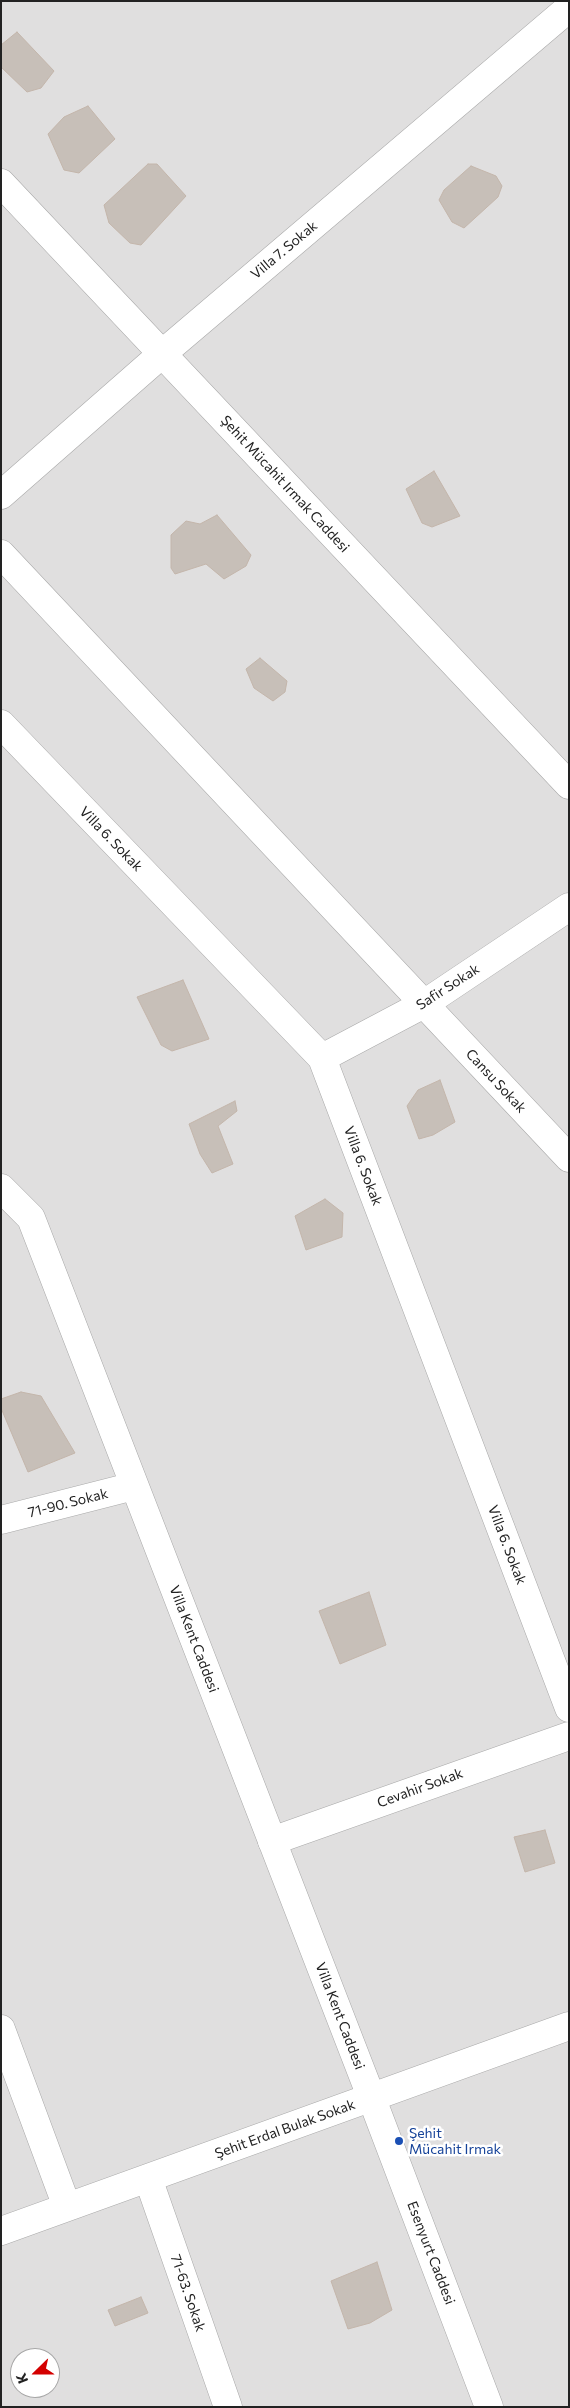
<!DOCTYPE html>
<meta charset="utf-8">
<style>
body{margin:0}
#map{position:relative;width:570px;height:2408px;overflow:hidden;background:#f2efe9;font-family:Commissioner,sans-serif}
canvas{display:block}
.frame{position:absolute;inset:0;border:2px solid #222;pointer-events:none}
.north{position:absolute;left:10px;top:2348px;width:50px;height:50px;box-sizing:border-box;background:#fff;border:1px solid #a7a7a7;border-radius:50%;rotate:248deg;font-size:14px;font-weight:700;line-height:20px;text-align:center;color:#222}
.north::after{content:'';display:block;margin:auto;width:18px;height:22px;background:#d40000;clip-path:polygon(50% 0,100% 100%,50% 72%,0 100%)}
</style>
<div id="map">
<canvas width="570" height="2408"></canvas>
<div class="frame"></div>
<div class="north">K</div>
</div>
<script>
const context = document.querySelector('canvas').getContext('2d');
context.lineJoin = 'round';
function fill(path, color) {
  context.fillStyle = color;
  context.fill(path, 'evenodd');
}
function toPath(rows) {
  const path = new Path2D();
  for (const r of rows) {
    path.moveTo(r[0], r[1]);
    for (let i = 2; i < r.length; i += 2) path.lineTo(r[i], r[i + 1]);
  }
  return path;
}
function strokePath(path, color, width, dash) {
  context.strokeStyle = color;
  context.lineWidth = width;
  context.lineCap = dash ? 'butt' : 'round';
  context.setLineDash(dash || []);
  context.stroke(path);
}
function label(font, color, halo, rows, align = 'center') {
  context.font = font + ' Commissioner,sans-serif';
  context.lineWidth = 5;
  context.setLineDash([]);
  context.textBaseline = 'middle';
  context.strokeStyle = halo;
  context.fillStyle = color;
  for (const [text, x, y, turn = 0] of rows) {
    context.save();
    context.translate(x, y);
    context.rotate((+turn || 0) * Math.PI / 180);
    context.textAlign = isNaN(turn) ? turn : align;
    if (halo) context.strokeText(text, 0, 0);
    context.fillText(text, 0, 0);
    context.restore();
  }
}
const residential = toPath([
 [1,1,569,1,569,2407,1,2407],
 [20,2358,50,2358,50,2388,20,2388]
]);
const building = toPath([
 [17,32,54,71,41,88,27,92,1,67,1,45,17,32],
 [88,106,115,139,79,173,64,170,48,134,64,117,88,106],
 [148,164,157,164,186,196,141,245,130,243,109,223,104,205,148,164],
 [471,166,496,176,502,186,498,197,464,228,452,222,439,200,444,190,471,166],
 [434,471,460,516,432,527,422,523,406,489,434,471],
 [217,515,251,555,246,566,224,579,206,564,175,574,171,568,171,535,186,521,200,524,217,515],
 [260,658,287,681,285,692,273,701,254,688,246,669,260,658],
 [183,980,209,1039,172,1051,161,1045,137,997,183,980],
 [440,1080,455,1122,433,1135,419,1139,407,1106,418,1090,440,1080],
 [235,1101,237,1111,218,1126,233,1164,212,1173,200,1154,189,1124,235,1101],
 [325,1199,343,1213,342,1237,306,1250,295,1216,325,1199],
 [21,1392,41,1396,75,1453,28,1472,1,1408,1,1399,21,1392],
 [369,1592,386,1645,340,1664,319,1611,369,1592],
 [545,1830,555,1863,525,1872,514,1837,545,1830],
 [377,2262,392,2310,370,2323,348,2329,331,2281,377,2262],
 [141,2297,148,2313,115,2326,108,2310,141,2297]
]);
const minor = toPath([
 [1,183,569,785],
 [1,495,163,353,569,8],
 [1,554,569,1158],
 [1,724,322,1058,569,1708],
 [322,1058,424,1004,569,907],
 [1,1520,134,1486],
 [272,1841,569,1736],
 [1,2029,67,2207],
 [148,2178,228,2407],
 [1,2231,569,2026]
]);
const tertiary = toPath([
 [1,1188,31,1218,372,2099,489,2407]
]);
const markers = [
 [399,2141,5,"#1a4fb4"]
];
const streetNames = [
 ["Villa 7. Sokak",284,250,-40],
 ["Şehit Mücahit Irmak Caddesi",285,484,47],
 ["Villa 6. Sokak",111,839,46],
 ["Safir Sokak",448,987,-33],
 ["Cansu Sokak",496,1081,47],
 ["Villa 6. Sokak",363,1166,69],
 ["71-90. Sokak",68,1503,-14],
 ["Villa 6. Sokak",507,1545,69],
 ["Villa Kent Caddesi",194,1639,69],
 ["Cevahir Sokak",420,1788,-20],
 ["Villa Kent Caddesi",340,2016,69],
 ["Şehit Erdal Bulak Sokak",285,2129,-20],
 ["Esenyurt Caddesi",431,2253,69],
 ["71-63. Sokak",188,2293,71]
];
const transitNames = [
 ["Şehit",409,2133],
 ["Mücahit Irmak",409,2149]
];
fill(residential, '#e0dfdf');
fill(building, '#c7bfb8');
strokePath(building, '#c4b6ab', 1);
strokePath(minor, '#a9a9a9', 29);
strokePath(tertiary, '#a9a9a9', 29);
strokePath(minor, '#fff', 28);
strokePath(tertiary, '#fff', 28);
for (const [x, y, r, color] of markers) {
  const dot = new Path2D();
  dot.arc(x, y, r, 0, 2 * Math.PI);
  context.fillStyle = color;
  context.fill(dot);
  strokePath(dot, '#fff', 2);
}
label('14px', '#222', '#fff', streetNames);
label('14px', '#164399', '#fff', transitNames, 'left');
</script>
